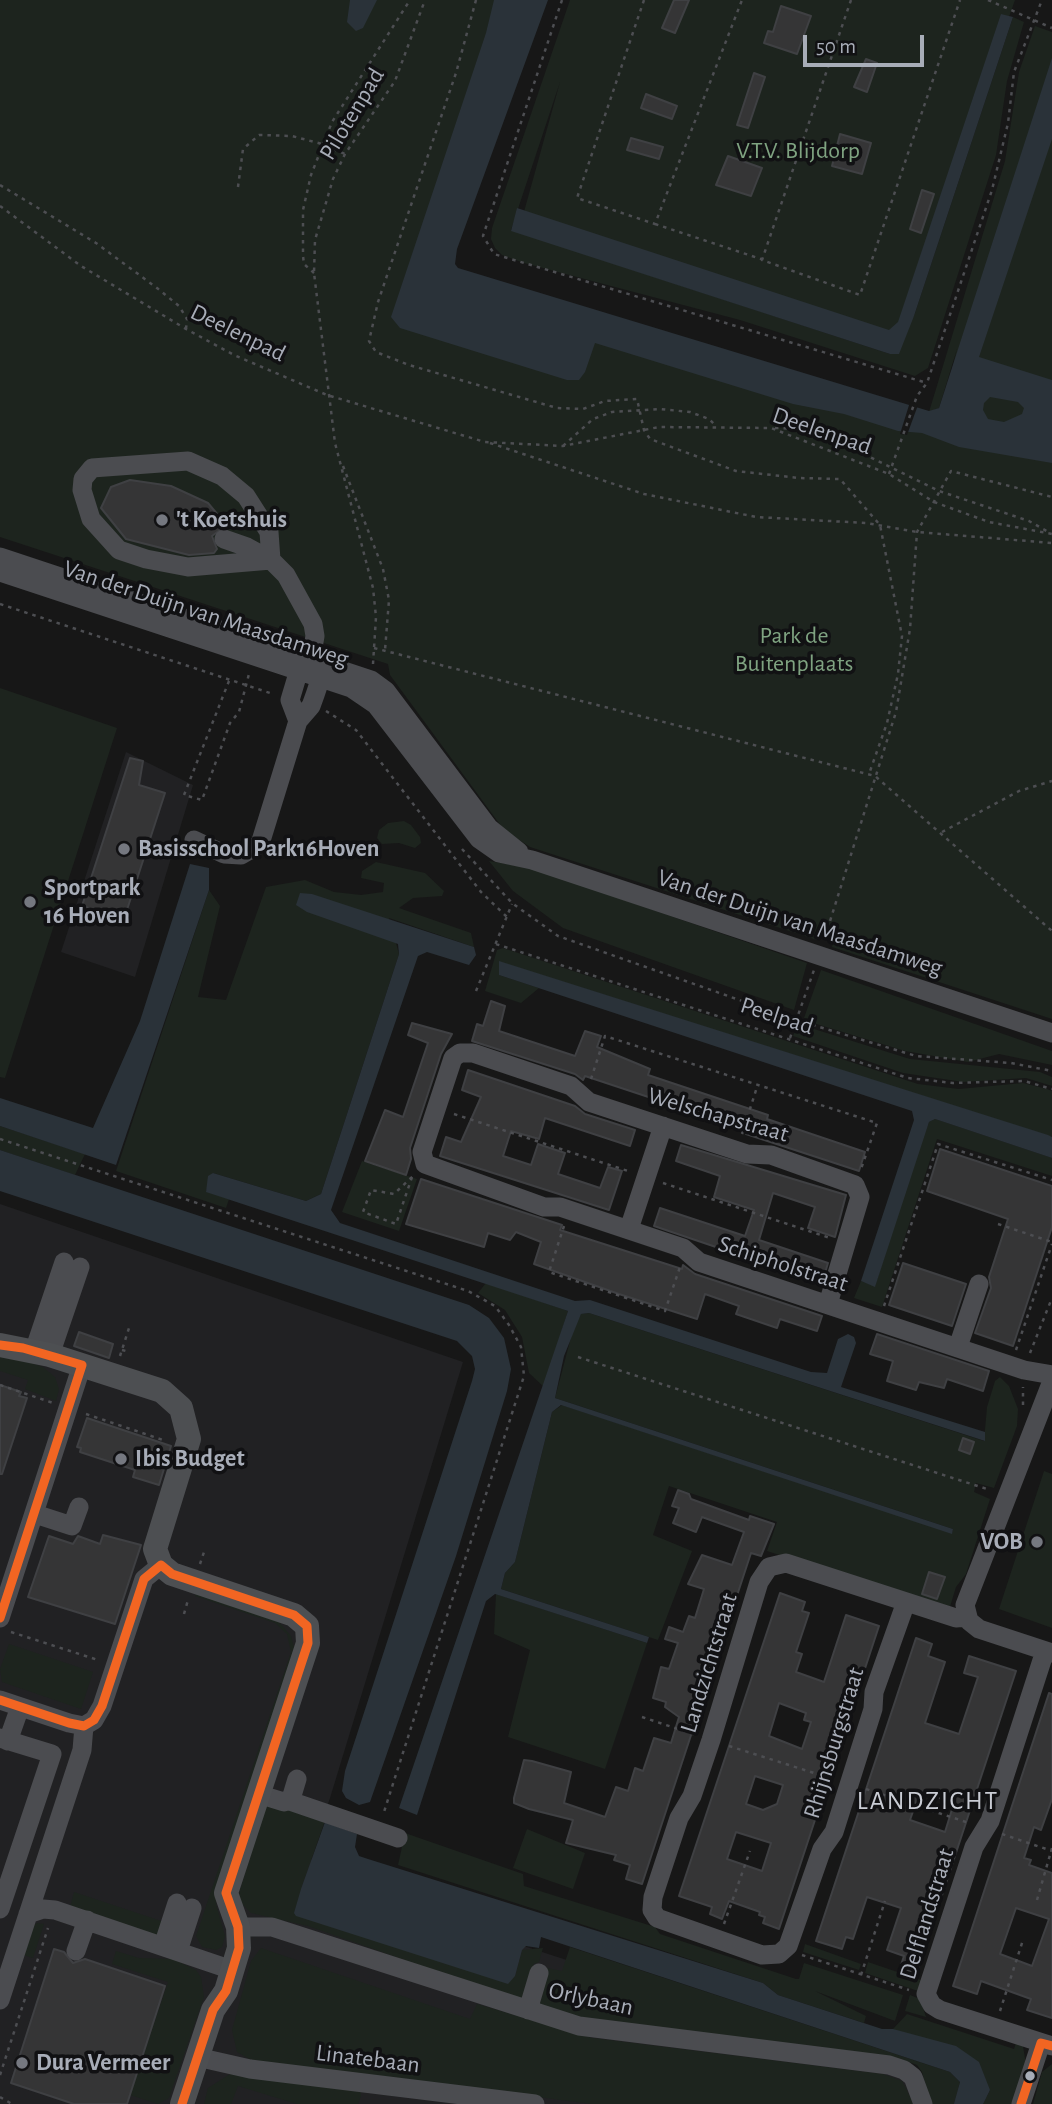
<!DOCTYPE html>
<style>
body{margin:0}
#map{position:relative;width:1052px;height:2104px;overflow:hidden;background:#171717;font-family:"Alegreya Sans",sans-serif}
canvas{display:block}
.scale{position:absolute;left:803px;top:35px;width:121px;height:32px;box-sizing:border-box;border:4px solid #a8adb8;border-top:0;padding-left:9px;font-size:21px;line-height:24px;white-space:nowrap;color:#a8adb8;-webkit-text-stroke:5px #111113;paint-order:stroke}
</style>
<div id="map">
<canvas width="1052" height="2104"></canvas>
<div class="scale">50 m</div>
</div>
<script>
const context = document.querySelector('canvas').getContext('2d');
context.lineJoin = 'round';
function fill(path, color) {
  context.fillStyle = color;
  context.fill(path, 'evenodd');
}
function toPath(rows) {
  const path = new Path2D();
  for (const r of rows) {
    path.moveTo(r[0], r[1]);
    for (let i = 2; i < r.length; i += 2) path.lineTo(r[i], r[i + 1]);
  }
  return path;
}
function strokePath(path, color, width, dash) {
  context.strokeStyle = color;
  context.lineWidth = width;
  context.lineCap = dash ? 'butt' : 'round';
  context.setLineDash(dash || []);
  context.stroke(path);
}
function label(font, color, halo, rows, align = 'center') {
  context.font = font + ' "Alegreya Sans",sans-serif';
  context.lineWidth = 7;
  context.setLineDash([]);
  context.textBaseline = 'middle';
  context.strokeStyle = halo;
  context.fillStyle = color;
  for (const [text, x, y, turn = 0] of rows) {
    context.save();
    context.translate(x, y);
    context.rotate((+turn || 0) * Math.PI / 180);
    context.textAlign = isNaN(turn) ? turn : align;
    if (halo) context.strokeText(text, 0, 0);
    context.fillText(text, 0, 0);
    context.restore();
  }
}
const built = toPath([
 [126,752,193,785,135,977,61,952],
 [0,1204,463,1362,330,1798,309,1858,376,1898,994,2099,992,2104,0,2104]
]);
const green = toPath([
 [0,0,519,0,437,280,939,422,957,349,939,408,929,412,1005,161,1019,72,1035,26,1052,32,1052,1019,832,947,835,936,821,931,817,940,530,847,504,830,390,675,388,664,0,537],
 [570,0,1015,0,893,343,522,219,560,82,511,230,890,354,914,316,1013,17,1024,22,1007,81,996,155,928,368,915,376,740,320,524,263,502,255,495,248,491,239,492,228],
 [0,688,117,728,5,1078,0,1077],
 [404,821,411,825,420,837,421,843,415,848,399,843,382,844,377,838,379,830,388,823],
 [489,861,531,868,807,963,794,1010,563,928,513,891],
 [376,862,425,873,444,891,442,896,413,898,399,908,471,933,474,947,389,918,399,954,321,1194,306,1201,213,1173,206,1191,229,1199,226,1208,116,1171,209,890,220,906,198,997,226,1000,266,887,305,880,334,892,361,895,383,892,384,883,361,878,362,871],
 [503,948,918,1084,959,1089,1023,1083,1047,1089,1052,1091,1052,1137,500,962,499,975,539,988,521,1003,485,991,497,950],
 [821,970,1052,1051,1052,1065,999,1054,968,1062,905,1051,810,1022,804,1018],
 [798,1024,910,1059,1040,1072,1052,1077,1052,1086,1026,1078,963,1082,903,1073,793,1036],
 [935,1119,1052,1158,1052,1176,937,1139,882,1307,854,1298,861,1281,875,1286,919,1147,929,1122],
 [0,1126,85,1154,75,1175,0,1150],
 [362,1161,417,1179,399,1231,342,1212],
 [486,1283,568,1311,544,1387,529,1373,522,1337,505,1310,478,1293],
 [589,1313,984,1441,987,1407,995,1381,1000,1377,1009,1386,1018,1409,1017,1426,994,1488,976,1483,974,1492,990,1499,966,1574,956,1587,949,1610,767,1551,777,1522,669,1486,653,1535,692,1551,658,1640,501,1589,505,1573,515,1562,552,1412,562,1405,952,1533,953,1529,555,1398,574,1326,581,1314],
 [0,1352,43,1367,55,1377,59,1389,56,1401,25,1389,28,1380,0,1371],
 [1044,1471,1052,1474,1052,1628,999,1609],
 [197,1590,279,1622,291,1636,294,1647,220,1887,216,1904,225,1936,222,1947,216,1950,202,1947,196,1936,291,1652,287,1634,275,1623,195,1596],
 [496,1594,647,1643,605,1769,508,1737,530,1650,494,1634],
 [9,1644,93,1672,81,1709,2,1682,0,1669],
 [268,1799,326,1818,301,1889,515,1976,522,1950,543,1948,539,1962,534,1964,524,2002,308,1926,251,1913,240,1902,239,1893],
 [527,1829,585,1853,573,1889,513,1868],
 [405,1833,523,1874,524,1886,655,1927,660,1934,796,1979,799,1979,804,1963,903,1995,895,2021,815,1991,866,2016,864,2023,778,1995,763,1983,398,1865],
 [74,1892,167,1923,158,1936,70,1907],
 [37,1923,44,1924,33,1958,23,1955,33,1926],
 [805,1944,861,1964,859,1970,803,1952],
 [570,1947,950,2072,960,2082,954,2104,931,2104,922,2072,917,2065,909,2062,578,2017,534,2005,547,1968,562,1971],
 [261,1948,470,2019,477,2004,593,2038,883,2074,902,2081,914,2104,592,2104,251,2060,237,2052,232,2030,251,1961],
 [116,1951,139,1958,173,1959,196,1970,201,1977,204,1997,169,2098,158,2104,130,2095,168,1982,112,1964],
 [868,1962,924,1981,918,1991,865,1973],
 [910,1995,920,1999,926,2017,905,2011],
 [907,2014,1014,2049,1016,2043,1023,2046,1026,2065,1012,2104,983,2104,990,2090,893,2029],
 [1052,2064,1052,2104,1033,2104,1042,2072],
 [230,2074,361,2090,361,2096,358,2104,297,2104,238,2086,231,2104,204,2104,208,2088]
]);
const water = toPath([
 [350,0,377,0,363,28,356,31,347,22],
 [494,0,548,0,457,249,455,264,458,268,929,411,939,408,1052,58,1052,139,979,357,1052,380,1052,463,959,447,922,433,898,431,844,414,793,404,595,343,585,372,579,380,567,380,400,328,391,317,486,33],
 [990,397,1018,402,1024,408,1022,414,1004,422,988,419,983,410,984,403],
 [1001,14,1013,17,914,316,899,354,890,354,511,231,517,208,889,330,898,322],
 [190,864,209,868,209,890,116,1165,0,1126,0,1098,93,1128,140,1021],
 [300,893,312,894,474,947,476,955,469,965,427,952,418,956,331,1210,340,1223,575,1301,590,1300,811,1372,827,1373,838,1339,848,1334,854,1337,856,1343,841,1387,985,1432,985,1441,589,1313,581,1314,564,1356,555,1398,953,1529,952,1534,561,1405,552,1412,515,1562,505,1573,501,1589,649,1637,647,1643,495,1594,486,1601,417,1815,399,1808,568,1311,206,1192,208,1176,213,1173,306,1201,321,1194,399,954,398,944,307,912,296,905],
 [499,961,1048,1135,1052,1137,1052,1158,935,1119,929,1122,875,1287,861,1281,914,1120,912,1111,499,975],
 [0,1150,469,1305,489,1318,504,1338,511,1369,507,1391,456,1556,370,1802,359,1805,346,1798,342,1791,345,1771,472,1381,475,1369,472,1356,457,1341,0,1191],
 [325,1822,357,1834,355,1847,359,1856,368,1859,763,1983,778,1995,882,2029,893,2029,956,2046,979,2062,990,2090,983,2104,954,2104,960,2082,950,2072,541,1937,539,1948,526,1946,522,1950,515,1976,508,1984,296,1916,294,1913,301,1889]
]);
const pier = toPath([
 [910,402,918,405,907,435,900,434]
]);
const building = toPath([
 [674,0,689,0,675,33,662,28,674,0],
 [781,6,811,16,797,54,764,43,768,31,773,32,781,6],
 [866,59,877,63,867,92,854,87,866,59],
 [754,73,765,77,748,128,737,125,754,73],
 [646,94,677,106,672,119,641,108,646,94],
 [840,134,871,143,862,174,832,166,840,134],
 [631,138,663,147,659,159,627,150,631,138],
 [728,156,762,168,751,196,716,185,728,156],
 [922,190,934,194,921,233,910,229,922,190],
 [130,480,171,486,208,503,223,521,224,527,212,536,217,549,214,553,189,555,126,539,101,508,111,487,130,480],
 [130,758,143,761,139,785,165,793,124,919,82,906,130,758],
 [491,1001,505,1006,499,1031,575,1056,585,1031,601,1036,597,1047,650,1069,648,1075,768,1115,767,1119,865,1152,859,1171,746,1134,748,1130,585,1076,583,1080,575,1074,472,1041,477,1024,483,1026,491,1001],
 [412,1023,452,1034,441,1054,410,1148,411,1159,406,1175,365,1161,385,1110,403,1117,428,1043,408,1035,412,1023],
 [468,1070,575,1106,585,1114,635,1130,630,1146,545,1118,539,1139,511,1131,503,1156,531,1165,538,1144,565,1153,558,1174,600,1188,608,1167,622,1171,609,1210,440,1156,446,1137,461,1142,481,1097,462,1090,468,1070],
 [681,1145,846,1195,835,1237,808,1228,815,1207,773,1193,759,1240,828,1263,822,1283,654,1226,660,1208,745,1236,754,1210,714,1197,720,1176,676,1161,681,1145],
 [940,1149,1052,1186,1052,1227,1013,1346,975,1333,991,1288,989,1277,1008,1219,927,1191,940,1149],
 [421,1179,562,1225,560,1230,682,1269,683,1265,695,1274,822,1316,817,1331,780,1319,777,1328,736,1314,739,1306,705,1294,697,1319,619,1294,534,1264,541,1242,516,1232,510,1240,488,1233,484,1247,406,1224,421,1179],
 [903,1263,966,1284,952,1326,889,1305,903,1263],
 [79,1332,113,1344,109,1358,74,1346,79,1332],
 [877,1334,989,1371,983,1391,947,1379,944,1388,919,1382,916,1390,887,1381,893,1361,870,1354,877,1334],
 [0,1385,21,1392,19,1396,27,1398,2,1474,0,1474,0,1385],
 [87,1418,171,1446,159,1485,133,1477,135,1470,80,1452,81,1448,77,1447,87,1418],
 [963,1438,974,1442,970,1454,959,1450,963,1438],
 [678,1490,689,1494,691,1499,749,1520,750,1516,774,1524,761,1556,751,1553,642,1884,626,1879,630,1865,614,1860,616,1855,566,1843,573,1820,529,1809,514,1803,514,1798,524,1760,532,1761,571,1772,564,1803,605,1817,616,1787,628,1791,635,1768,643,1771,654,1738,671,1743,679,1717,665,1707,666,1702,653,1698,661,1667,669,1669,678,1643,665,1639,669,1627,683,1632,689,1616,695,1618,704,1589,688,1584,702,1555,732,1565,744,1532,702,1517,696,1532,673,1523,679,1508,672,1506,678,1490],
 [103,1535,141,1545,115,1624,28,1597,49,1536,73,1544,78,1536,100,1544,103,1535],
 [929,1572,945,1577,937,1599,922,1594,929,1572],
 [780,1593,805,1602,802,1611,809,1613,796,1652,802,1654,796,1672,824,1682,846,1615,879,1626,779,1929,763,1923,765,1917,759,1915,760,1912,729,1901,722,1919,710,1914,712,1907,679,1896,780,1593],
 [779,1703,806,1713,804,1720,811,1722,802,1749,769,1736,779,1703],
 [755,1776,783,1785,777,1804,763,1810,746,1804,755,1776],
 [736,1832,771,1843,762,1871,727,1859,736,1832],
 [916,1638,932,1644,928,1656,945,1662,925,1723,959,1734,978,1677,964,1673,969,1656,1016,1671,916,1974,900,1968,904,1956,887,1950,901,1908,867,1897,853,1939,846,1937,842,1949,816,1941,916,1638],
 [920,1791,954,1803,945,1832,910,1820,920,1791],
 [1049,1693,1052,1694,1052,1799,1041,1830,1034,1827,1024,1858,1031,1860,1029,1865,1052,1873,1052,2018,1027,2010,1031,1999,981,1981,977,1994,953,1986,1049,1693],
 [1016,1908,1049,1919,1032,1966,1000,1954,1016,1908],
 [54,1949,64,1952,73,1963,85,1959,165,1986,127,2104,74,2104,11,2083,54,1949]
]);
const path = toPath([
 [476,0,456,73,378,302,369,341,376,352,409,365,557,408,583,409,605,401,637,399,644,430,650,439,736,471,799,478,840,479,880,525,902,636,898,674,887,723,869,774],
 [562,0,483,236,494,254,927,383],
 [644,0,577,198,655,224,742,0],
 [851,0,762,260,860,295,960,0],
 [988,0,1052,28],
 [0,185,96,243,157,288,179,306,187,319,186,329],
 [238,187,243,149,259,135,292,136,322,144,345,154],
 [0,206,81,266,186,329,234,355,327,395,485,442,563,446,659,427,771,428,889,474,934,502,989,522,1052,534],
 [655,224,761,259],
 [314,273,304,264,303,256,303,210,311,175,332,122,410,0],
 [775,428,803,429,835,440,939,491,1029,521,1050,533],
 [490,443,644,494,756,517,866,523,917,532,1052,543],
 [563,446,593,419,612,412,660,409,690,412,709,419,715,425],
 [343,466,383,569,389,600,385,650],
 [889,474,917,396,927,383,992,190,1008,123,1014,72,1042,0],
 [0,604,273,694],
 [374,648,875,776,1052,931],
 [373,664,376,617,373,588,335,443,314,273,315,240,333,179,345,154,395,81,425,0],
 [229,681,184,795,202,800,230,723,239,712,249,674],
 [326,711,356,730,481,892,507,917],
 [942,832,1019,791,1052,781],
 [462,849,512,903,558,936,796,1020,916,1056,1011,1063,1052,1071],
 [825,937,896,712,910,629,917,532,951,471,1052,497],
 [496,944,908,1078,953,1083,1024,1081,1052,1089],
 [476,991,512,904],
 [790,1038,814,970],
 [591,1079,605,1036,877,1123,861,1169],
 [454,1114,631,1172],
 [742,1134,757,1087],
 [0,1139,468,1291,495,1306,509,1325,521,1347,524,1376,383,1815],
 [412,1177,396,1224,363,1212,371,1190,394,1194,413,1176],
 [663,1183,830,1238],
 [998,1224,1052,1242],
 [564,1226,549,1272,665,1311,680,1267],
 [884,1306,938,1144,1052,1180],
 [122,1350,130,1352],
 [1016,1350,1052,1244],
 [1030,1353,1052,1298],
 [120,1356,130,1325],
 [578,1357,990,1490],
 [0,1385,53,1403],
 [1023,1405,1023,1387],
 [86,1414,166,1441],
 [200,1564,204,1552],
 [184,1614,188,1600],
 [11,1632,98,1660],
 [642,1717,696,1735],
 [729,1746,833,1779],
 [866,1789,969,1823],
 [1002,1834,1052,1851],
 [1037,1900,1052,1848],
 [724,1924,750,1851],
 [802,1955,909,1990],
 [861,1975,885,1901],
 [1000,2011,1023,1940],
 [0,2075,48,1928],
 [0,2097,12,2104]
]);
const minor = toPath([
 [188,461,222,476,246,496,269,532,271,560,188,567,146,559,119,550,91,519,82,490,83,479,92,468,188,461],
 [224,539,247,547,271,560,286,575,313,624,315,636,311,659],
 [0,557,371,680,386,691,489,828,519,852],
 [0,572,351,688,376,705,479,839,499,853,532,860,1052,1033],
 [298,721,290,700,299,670,308,662],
 [194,840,224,854,241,855,260,844,298,721,311,706,315,695,321,677,315,666],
 [629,1229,663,1126],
 [828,1304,860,1197,855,1185,771,1155,747,1154,589,1102,571,1086,473,1053,460,1053,453,1058,422,1152,425,1164,544,1207,560,1207,683,1248,699,1262,1024,1370,1052,1375],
 [958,1347,979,1284],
 [34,1351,64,1262],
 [50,1355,80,1267],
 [1052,1381,965,1605,969,1621,979,1629,1052,1653],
 [35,1514,72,1526,79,1507],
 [906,1602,874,1692,873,1709,834,1832,822,1849,788,1946,779,1954,762,1955,657,1918,652,1910,653,1897,679,1818,692,1796,711,1740,759,1582,769,1567,786,1563,956,1618,967,1617],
 [0,1618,82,1365],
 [1045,1651,990,1821,974,1847,926,1994,932,2005,940,2010,1052,2046],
 [0,1700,69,1723,84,1726,94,1720,102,1706,144,1579,161,1565],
 [0,1738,52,1754,0,1909],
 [8,1741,20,1707],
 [258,1794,284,1802,291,1799,297,1779],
 [287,1800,398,1838],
 [28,1914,43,1909,55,1910,232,1970],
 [238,1927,272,1927,579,2026,889,2065,904,2070,913,2077,923,2104],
 [163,1946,177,1903],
 [76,1951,87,1920],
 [178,1951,192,1908],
 [0,2000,82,1750,84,1726],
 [528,2010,539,1973],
 [197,2057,250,2069,535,2104],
 [1021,2104,1041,2043]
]);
const major = toPath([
 [0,1345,50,1355,162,1391,181,1408,189,1439,155,1549,161,1565,172,1574,294,1615,307,1626,308,1643,226,1893,238,1927,239,1948,226,1991,213,2010,182,2104]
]);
const bus1 = toPath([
 [0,1345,23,1348,82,1365],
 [161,1565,172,1574,294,1615,307,1626,308,1643,226,1893,238,1927,239,1948,226,1991,213,2010,182,2104],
 [0,1618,82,1365],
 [0,1700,69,1723,84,1726,94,1720,102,1706,144,1579,161,1565],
 [1021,2104,1041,2043,1052,2046]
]);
const markers = [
 [162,520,7,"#757880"],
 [124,849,7,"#757880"],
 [30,902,7,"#757880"],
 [121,1459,7,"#757880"],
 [1037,1542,7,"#757880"],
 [22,2063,7,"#757880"],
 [1030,2076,6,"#a8adb8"]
];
const streetNames = [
 ["Pilotenpad",352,114,-59],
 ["Deelenpad",238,333,26],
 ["Deelenpad",822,431,19],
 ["Van der Duijn van Maasdamweg",206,614,18],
 ["Van der Duijn van Maasdamweg",800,923,18],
 ["Peelpad",777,1016,18],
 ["Welschapstraat",718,1115,16],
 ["Schipholstraat",783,1264,18],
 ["Landzichtstraat",709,1663,-73],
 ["Rhijnsburgstraat",834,1743,-73],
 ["Delflandstraat",927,1914,-73],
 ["Orlybaan",591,1999,12],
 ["Linatebaan",368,2059,7]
];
const parkNames = [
 ["V.T.V. Blijdorp",798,151],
 ["Park de",794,636],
 ["Buitenplaats",794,664]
];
const poiNames = [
 ["'t Koetshuis",176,520],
 ["Basisschool Park16Hoven",138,849],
 ["Sportpark",44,888],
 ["16 Hoven",44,916],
 ["Ibis Budget",135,1459],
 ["VOB",1023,1542,"right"],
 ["Dura Vermeer",36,2063]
];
const neighbourhoodNames = [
 ["LANDZICHT",928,1801]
];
fill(built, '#212123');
fill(green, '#1d241e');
fill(water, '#2a3239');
fill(pier, '#171717');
fill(building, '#353536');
strokePath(building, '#3f4043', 2);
strokePath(path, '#4d4e52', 2.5, [3.5, 5]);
strokePath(minor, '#4b4c50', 19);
strokePath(major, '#4d4f52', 24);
strokePath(bus1, '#f26522', 9);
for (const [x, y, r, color] of markers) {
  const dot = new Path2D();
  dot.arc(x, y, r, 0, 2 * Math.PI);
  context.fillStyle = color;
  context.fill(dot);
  strokePath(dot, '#111113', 2.5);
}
label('24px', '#a8adb8', '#111113', streetNames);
label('24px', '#7fa381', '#111113', parkNames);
label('bold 24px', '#a8adb8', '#111113', poiNames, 'left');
context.letterSpacing = '2px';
label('26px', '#c9ccd4', '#111113', neighbourhoodNames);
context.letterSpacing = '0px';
</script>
